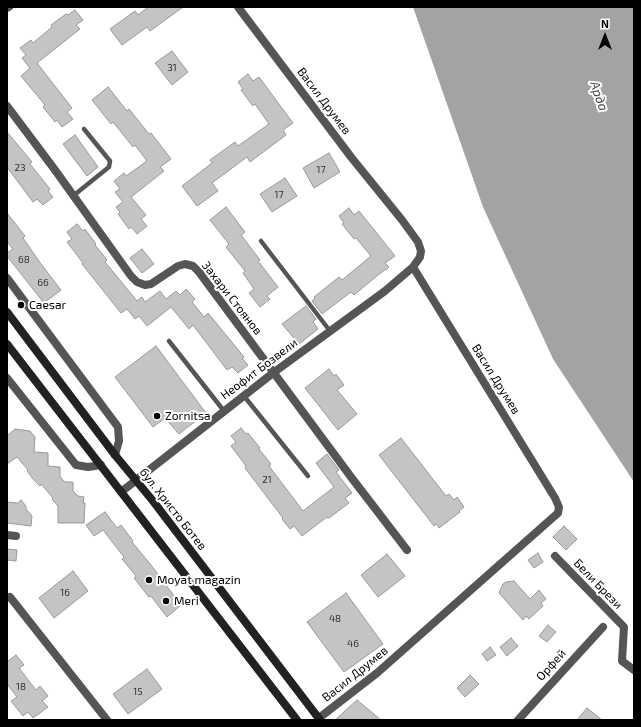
<!DOCTYPE html>
<meta charset="utf-8">
<style>
body{margin:0}
#map{position:relative;width:641px;height:727px;overflow:hidden;background:#fff;font-family:"Exo 2",sans-serif}
canvas{display:block}
.frame{position:absolute;inset:0;border:8px solid #000;pointer-events:none}
.north{position:absolute;left:585px;top:16px;width:40px;height:40px;-webkit-text-stroke:3px #fff;paint-order:stroke;rotate:0deg;font-size:11px;font-weight:700;line-height:16px;text-align:center;color:#000}
.north::after{content:'';display:block;margin:auto;width:14px;height:18px;background:#000;clip-path:polygon(50% 0,100% 100%,50% 72%,0 100%)}
</style>
<div id="map">
<canvas width="641" height="727"></canvas>
<div class="frame"></div>
<div class="north">N</div>
</div>
<script>
const context = document.querySelector('canvas').getContext('2d');
context.lineJoin = 'round';
function fill(path, color) {
  context.fillStyle = color;
  context.fill(path, 'evenodd');
}
function toPath(rows) {
  const path = new Path2D();
  for (const r of rows) {
    path.moveTo(r[0], r[1]);
    for (let i = 2; i < r.length; i += 2) path.lineTo(r[i], r[i + 1]);
  }
  return path;
}
function strokePath(path, color, width, dash) {
  context.strokeStyle = color;
  context.lineWidth = width;
  context.lineCap = dash ? 'butt' : 'round';
  context.setLineDash(dash || []);
  context.stroke(path);
}
function label(font, color, halo, rows, align = 'center') {
  context.font = font + ' "Exo 2",sans-serif';
  context.lineWidth = 4;
  context.setLineDash([]);
  context.textBaseline = 'middle';
  context.strokeStyle = halo;
  context.fillStyle = color;
  for (const [text, x, y, turn = 0] of rows) {
    context.save();
    context.translate(x, y);
    context.rotate((+turn || 0) * Math.PI / 180);
    context.textAlign = isNaN(turn) ? turn : align;
    if (halo) context.strokeText(text, 0, 0);
    context.fillText(text, 0, 0);
    context.restore();
  }
}
const water = toPath([
 [413,7,634,7,634,482,553,359,483,207]
]);
const building = toPath([
 [148,7,183,7,150,31,147,27,122,45,110,29,135,11,138,15,148,7],
 [75,10,83,20,76,25,80,29,37,63,72,108,67,112,73,119,62,127,57,120,55,122,43,107,45,105,21,76,30,68,22,58,26,55,20,48,31,40,33,43,52,27,51,25,66,14,68,15,75,10],
 [172,51,188,72,172,85,155,63,172,51],
 [248,74,253,81,259,77,293,123,283,130,286,135,250,162,247,157,212,183,218,191,197,206,182,186,212,163,210,160,235,142,238,146,269,124,255,104,253,106,241,90,243,89,238,82,248,74],
 [108,87,127,111,129,109,149,134,151,133,171,159,160,167,164,171,131,197,146,215,141,219,147,226,137,234,131,227,129,229,118,214,120,212,116,207,123,202,115,192,120,189,114,181,124,173,126,176,147,161,135,145,133,147,113,122,111,124,92,100,108,87],
 [7,132,32,162,30,164,50,189,48,191,53,197,43,205,37,199,33,202,7,167,7,132],
 [75,135,98,167,87,176,63,144,75,135],
 [329,153,340,172,314,188,303,168,329,153],
 [285,178,297,196,272,212,260,194,285,178],
 [226,207,245,232,241,235,260,260,258,261,278,287,267,296,270,299,260,307,249,293,254,289,243,273,245,271,226,247,229,244,210,220,226,207],
 [349,208,354,215,359,211,395,256,385,263,389,267,378,275,354,295,351,292,322,314,312,301,315,298,314,297,339,277,342,280,371,256,356,238,354,239,342,224,344,223,339,216,349,208],
 [7,213,25,236,23,238,41,264,61,290,44,303,7,256,7,253,13,249,7,242,7,213],
 [77,224,83,231,85,229,96,244,95,245,107,260,105,262,137,301,142,297,145,302,160,291,166,299,176,291,180,295,186,289,195,299,192,302,204,317,208,313,244,357,242,358,248,365,238,373,232,367,227,370,193,325,189,329,171,307,147,326,139,316,135,319,127,309,121,313,82,264,83,263,67,242,72,239,67,232,77,224],
 [142,249,154,264,142,273,130,258,142,249],
 [306,306,316,319,313,322,318,329,299,344,282,324,306,306],
 [156,346,206,413,179,434,165,418,153,427,115,377,156,346],
 [329,369,334,376,336,374,344,385,337,390,357,414,338,430,305,388,329,369],
 [241,428,246,434,248,433,260,448,259,449,271,464,269,466,303,511,334,487,316,463,327,454,339,470,336,472,352,493,345,498,349,503,329,518,327,517,302,536,294,526,290,529,282,519,283,518,245,468,246,466,231,446,236,442,231,436,241,428],
 [15,429,30,431,35,437,34,452,48,453,48,466,60,467,60,476,62,479,65,482,73,482,73,491,78,496,84,497,83,503,85,503,84,523,58,523,58,506,52,499,53,498,41,484,40,486,33,479,27,471,28,470,17,457,7,464,7,436,15,429],
 [401,438,446,496,449,494,454,500,457,497,464,507,459,511,460,512,439,528,436,524,434,526,379,455,401,438],
 [21,500,26,506,26,509,32,516,31,526,7,523,7,502,18,503,21,500],
 [105,512,117,528,121,525,133,541,132,542,151,565,181,605,167,617,151,596,149,597,134,578,136,576,122,559,124,557,103,530,94,536,86,525,105,512],
 [564,526,577,539,566,550,553,537,564,526],
 [7,549,17,550,16,561,7,560,7,549],
 [538,553,543,562,534,568,528,560,538,553],
 [387,554,405,576,378,597,361,575,387,554],
 [73,571,88,591,54,618,39,598,73,571],
 [514,581,530,599,539,590,546,599,541,603,543,606,529,619,526,616,523,620,499,593,503,584,506,582,514,581],
 [346,593,383,644,344,672,307,622,346,593],
 [548,625,556,632,547,642,539,636,548,625],
 [511,638,518,646,507,656,500,647,511,638],
 [490,647,496,655,487,661,482,654,490,647],
 [16,655,24,665,19,668,36,690,40,686,48,696,42,701,48,707,33,718,28,712,23,716,11,701,17,697,7,684,7,662,16,655],
 [147,669,162,689,128,714,113,694,147,669],
 [470,675,479,684,465,697,457,688,470,675],
 [357,700,381,720,335,720,357,700],
 [587,708,602,720,577,720,587,708]
]);
const service = toPath([
 [73,196,109,167,110,161,84,129],
 [261,241,330,331],
 [169,341,224,411],
 [244,396,308,476]
]);
const minor = toPath([
 [238,7,351,157,402,220,418,242,421,251,420,257,413,267,555,498,559,507,558,513,377,673,319,718],
 [7,8,9,7],
 [7,106,55,170,131,276,137,282,145,285,151,284,178,266,185,264,193,266,199,272,351,477,407,550],
 [7,278,118,427,119,441,115,455],
 [7,378,76,465,88,467,101,465],
 [121,492,273,373,385,291,413,267],
 [7,535,16,536],
 [555,556,624,627,622,661,634,670],
 [10,597,107,720],
 [518,720,603,627]
]);
const secondary = toPath([
 [7,312,115,455,153,501,320,720],
 [7,344,297,720]
]);
const markers = [
 [21,305,4,"#000"],
 [157,416,4,"#000"],
 [149,580,4,"#000"],
 [166,601,4,"#000"]
];
const numberNames = [
 ["31",172,68],
 ["23",20,168],
 ["17",321,170],
 ["17",279,195],
 ["68",24,260],
 ["66",43,283],
 ["21",267,480],
 ["16",65,593],
 ["48",335,619],
 ["46",353,644],
 ["18",21,687],
 ["15",138,692]
];
const streetNames = [
 ["Васил Друмев",324,101,53],
 ["Захари Стоянов",232,298,52],
 ["Неофит Бозвели",259,369,-37],
 ["Васил Друмев",496,379,58],
 ["бул. Христо Ботев",173,509,52],
 ["Бели Брези",598,584,46],
 ["Орфей",551,665,-48],
 ["Васил Друмев",355,674,-39]
];
const poiNames = [
 ["Caesar",29,305],
 ["Zornitsa",165,416],
 ["Moyat magazin",157,580],
 ["Meri",174,601]
];
const waterNames = [
 ["Арда",599,96,71]
];
fill(water, '#a3a3a3');
fill(building, '#c4c4c4');
strokePath(building, '#999', 1);
strokePath(service, '#555', 4.5);
strokePath(minor, '#555', 8);
strokePath(secondary, '#222', 8);
for (const [x, y, r, color] of markers) {
  const dot = new Path2D();
  dot.arc(x, y, r, 0, 2 * Math.PI);
  context.fillStyle = color;
  context.fill(dot);
  strokePath(dot, '#fff', 1.5);
}
label('10px', '#313131', null, numberNames);
label('12px', '#000', '#fff', streetNames);
label('12px', '#000', '#fff', poiNames, 'left');
label('italic 13px', '#444', '#fff', waterNames);
</script>
